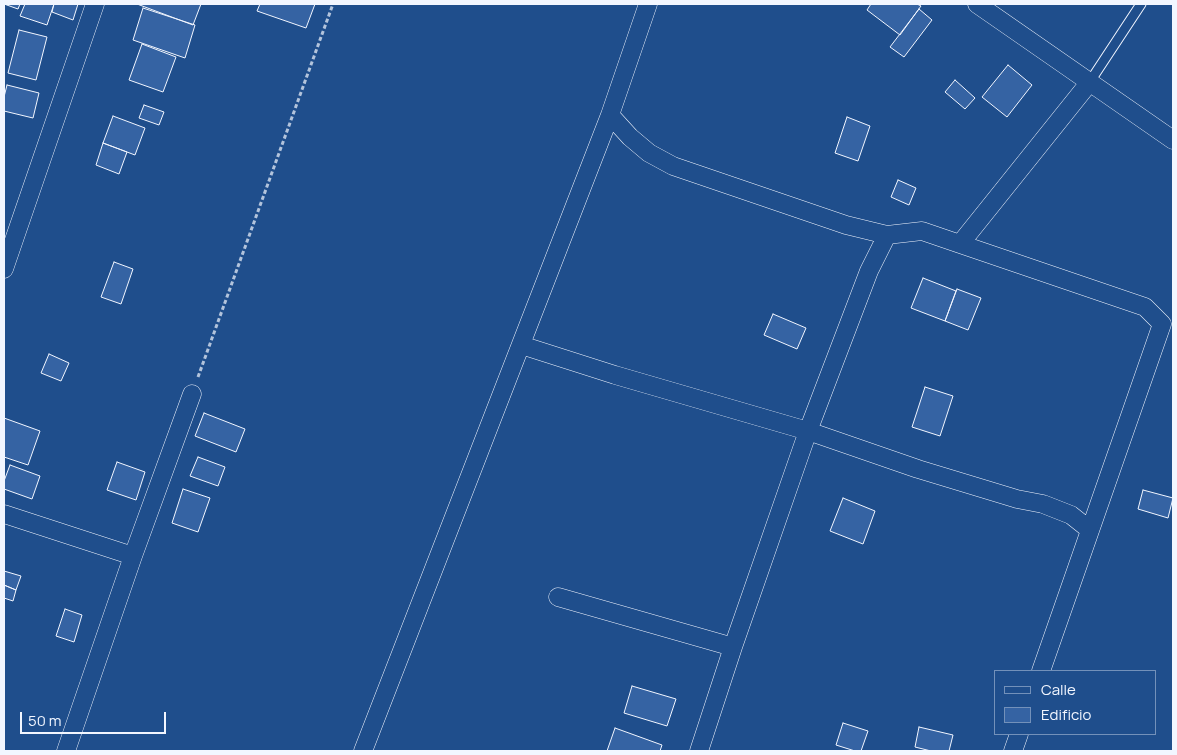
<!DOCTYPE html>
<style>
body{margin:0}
#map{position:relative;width:1177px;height:755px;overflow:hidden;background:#1f4e8c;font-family:Manrope,sans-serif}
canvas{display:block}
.frame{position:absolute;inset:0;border:5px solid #f2f6ff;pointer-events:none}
.legend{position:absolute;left:994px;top:670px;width:162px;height:65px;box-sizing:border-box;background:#1f4e8c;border:1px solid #7391ba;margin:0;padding:6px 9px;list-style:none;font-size:15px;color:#f2f6ff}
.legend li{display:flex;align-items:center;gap:10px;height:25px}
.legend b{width:25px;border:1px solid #7391ba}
.scale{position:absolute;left:20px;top:712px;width:146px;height:22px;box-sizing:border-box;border:2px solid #f2f6ff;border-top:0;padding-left:6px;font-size:15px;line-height:18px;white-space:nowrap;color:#f2f6ff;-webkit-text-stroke:4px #1f4e8c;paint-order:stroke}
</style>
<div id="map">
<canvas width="1177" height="755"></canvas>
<div class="frame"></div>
<ul class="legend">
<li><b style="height:6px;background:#1f4e8c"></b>Calle</li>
<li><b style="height:14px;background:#3563a3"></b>Edificio</li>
</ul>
<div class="scale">50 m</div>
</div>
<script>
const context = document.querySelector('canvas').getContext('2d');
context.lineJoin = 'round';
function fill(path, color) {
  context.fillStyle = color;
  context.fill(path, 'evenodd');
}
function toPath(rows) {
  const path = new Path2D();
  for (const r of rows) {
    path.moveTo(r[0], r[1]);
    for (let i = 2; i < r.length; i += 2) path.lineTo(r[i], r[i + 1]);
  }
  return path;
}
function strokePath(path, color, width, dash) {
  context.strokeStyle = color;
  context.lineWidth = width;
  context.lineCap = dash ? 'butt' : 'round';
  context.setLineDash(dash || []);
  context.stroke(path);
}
const building = toPath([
 [4,4,20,4,18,9,4,4],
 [25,4,54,4,47,25,20,16,25,4],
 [54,4,78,4,73,20,52,12,54,4],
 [137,4,201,4,193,25,137,4],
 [260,4,315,4,306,28,257,11,260,4],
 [871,4,917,4,921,6,900,35,867,10,871,4],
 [143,8,195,25,185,58,133,40,143,8],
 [919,9,932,20,904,57,890,47,919,9],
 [19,30,47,37,36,80,8,73,19,30],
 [142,44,176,57,163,92,129,80,142,44],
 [1008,65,1032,85,1007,117,982,97,1008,65],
 [955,80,975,98,965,109,945,92,955,80],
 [7,85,39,93,33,118,4,111,4,97,7,85],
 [144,105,164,112,159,125,139,118,144,105],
 [113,116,145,128,135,155,103,143,113,116],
 [847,117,870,126,858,161,835,153,847,117],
 [103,143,127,152,119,174,96,165,103,143],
 [898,180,916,188,909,205,891,197,898,180],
 [114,262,133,269,121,304,101,297,114,262],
 [923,278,956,291,945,321,911,308,923,278],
 [957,289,981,298,968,330,945,321,957,289],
 [773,314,806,328,797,349,764,335,773,314],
 [49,354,69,363,61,381,41,373,49,354],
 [925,387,953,396,940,436,912,427,925,387],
 [204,413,245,429,236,452,195,436,204,413],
 [4,418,40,431,28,465,4,457,4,418],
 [198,457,225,467,218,486,190,476,198,457],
 [117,462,145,472,136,500,107,490,117,462],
 [10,465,40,476,32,499,4,489,4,481,10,465],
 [183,489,210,498,198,532,172,523,183,489],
 [1143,490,1173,498,1168,518,1138,509,1143,490],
 [843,498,875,511,863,544,830,531,843,498],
 [4,571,21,576,16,590,4,585,4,571],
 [4,585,16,590,13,601,4,598,4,585],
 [65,609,82,615,74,642,56,636,65,609],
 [632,686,676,699,667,726,624,713,632,686],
 [843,723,868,731,861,751,855,751,836,745,843,723],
 [919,727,953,735,949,751,931,751,915,747,919,727],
 [615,728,662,745,660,751,607,751,615,728]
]);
const path = toPath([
 [198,377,333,4]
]);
const service = toPath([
 [1089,83,1141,4]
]);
const minor = toPath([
 [648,4,610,115,630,137,649,153,673,166,846,225,887,235],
 [977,4,1173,140],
 [960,244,1145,307,1162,324,1041,671],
 [4,269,95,4],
 [521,345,615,375,808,431,918,469,1017,499,1043,504,1071,515,1090,530],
 [4,514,133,556],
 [558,597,733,647],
 [66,751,133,556,192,394],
 [363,751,610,115],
 [699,751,733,647,808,431,869,271,887,235,922,231,960,244,1089,83],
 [1013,751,1019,734]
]);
fill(building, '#3563a3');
strokePath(building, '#f2f6ff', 1);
strokePath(service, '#f2f6ff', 11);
strokePath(minor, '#f2f6ff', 19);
strokePath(path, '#b3c4dc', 3, [4, 2.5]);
strokePath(service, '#1f4e8c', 9);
strokePath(minor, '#1f4e8c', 18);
</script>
